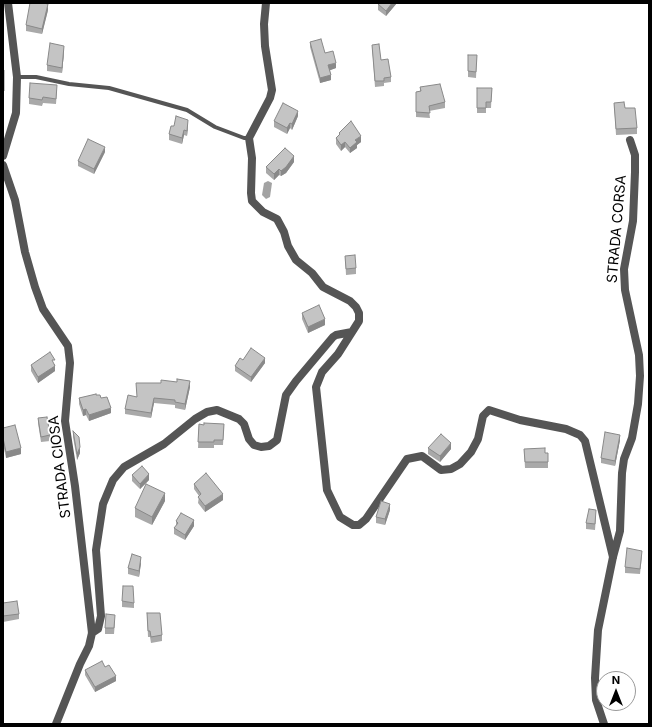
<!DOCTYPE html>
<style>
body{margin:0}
#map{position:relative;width:652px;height:727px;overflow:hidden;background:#fff;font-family:Inter,sans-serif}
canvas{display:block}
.frame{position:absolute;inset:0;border:4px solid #000;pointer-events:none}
.north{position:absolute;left:596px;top:671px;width:40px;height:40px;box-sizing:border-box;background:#fff;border:1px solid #999;border-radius:50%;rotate:0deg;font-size:11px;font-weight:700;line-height:16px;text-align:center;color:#000}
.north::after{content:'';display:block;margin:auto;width:14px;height:18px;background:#000;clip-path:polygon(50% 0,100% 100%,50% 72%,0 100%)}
</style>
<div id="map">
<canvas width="652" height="727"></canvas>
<div class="frame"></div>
<div class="north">N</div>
</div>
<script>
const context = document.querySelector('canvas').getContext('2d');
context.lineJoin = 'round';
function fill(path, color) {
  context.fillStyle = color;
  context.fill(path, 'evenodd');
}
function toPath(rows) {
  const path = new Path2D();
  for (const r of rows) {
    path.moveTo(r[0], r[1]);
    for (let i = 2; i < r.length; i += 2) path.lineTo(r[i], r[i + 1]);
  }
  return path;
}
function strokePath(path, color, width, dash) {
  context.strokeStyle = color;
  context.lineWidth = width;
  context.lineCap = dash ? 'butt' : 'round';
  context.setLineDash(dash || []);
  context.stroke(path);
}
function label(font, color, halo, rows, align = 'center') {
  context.font = font + ' Inter,sans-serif';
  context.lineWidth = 3.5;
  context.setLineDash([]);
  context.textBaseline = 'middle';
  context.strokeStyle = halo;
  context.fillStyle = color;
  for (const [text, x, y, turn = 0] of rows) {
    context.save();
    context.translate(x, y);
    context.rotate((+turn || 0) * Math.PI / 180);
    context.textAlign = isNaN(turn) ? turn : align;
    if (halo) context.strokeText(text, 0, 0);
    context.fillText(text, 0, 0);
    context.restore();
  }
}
const water = toPath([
 [268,181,272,183,270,197,266,199,262,195,264,183]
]);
const lane = toPath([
 [17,77,36,77,69,84,109,88,187,110,215,127,244,138,249,138]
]);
const street = toPath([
 [3,156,16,113,17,77,8,3],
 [3,165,15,200,25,252,35,287,43,309,68,346,70,363,65,421,75,486,92,633,89,646,80,664,56,724],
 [352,332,338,354,322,372,316,387,327,490,340,517,353,525,359,525,366,519,407,459,422,456,441,470,451,469,460,464,471,452,478,439,483,416,489,410,520,420,566,429,580,435,585,441,613,557],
 [92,633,98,629,101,616,96,550,103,504,113,480,124,467,164,444,195,419,207,412,217,410,239,419,244,424,249,439,254,445,261,447,269,446,277,440,286,395,296,381,333,337,336,335,352,332,359,321,359,313,356,307,350,301,323,287,312,273,296,260,288,246,284,232,277,219,263,212,252,201,251,193,252,158,249,138,270,98,272,90,265,46,264,24,266,3],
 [604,724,596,700,595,678,598,630,613,557,620,531,622,473,624,459,632,438,638,404,640,376,639,355,625,290,624,269,633,221,635,172,635,155,630,140]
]);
const wall = toPath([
 [397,3,386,16,378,10,378,4],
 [48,10,42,34,26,31,26,25],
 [310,42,325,53,336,68,330,70,331,80,320,83,310,47],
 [372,45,391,77,391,82,384,83,384,86,375,87],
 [64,52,62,73,47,71,47,65],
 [468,55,477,55,476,78,468,77],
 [420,87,445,102,445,108,429,111,430,118,416,117,416,92,420,91],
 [477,88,492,88,491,108,486,108,486,113,477,113],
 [57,90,56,104,43,103,42,106,29,104,29,98],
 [614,103,625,108,637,128,637,134,616,135],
 [298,116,292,130,290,128,287,134,274,127,274,121],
 [174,126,188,126,187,136,184,135,182,144,169,140,169,134],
 [339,133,361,142,357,145,357,148,350,153,345,147,341,151,336,144,336,138,339,136],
 [105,152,94,174,78,166,78,161],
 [294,162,286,173,281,176,279,175,274,180,266,173,266,167],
 [345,256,356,268,356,274,346,275],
 [302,313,325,325,308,333,302,319],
 [243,360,265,363,251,382,235,371,235,366],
 [55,364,55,371,38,383,31,371,31,365],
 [190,387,185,410,175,408,175,405,154,403,151,418,125,414,125,409,137,397],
 [96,395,101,398,111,413,89,421,86,415,83,416,79,404,79,398],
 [38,418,50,435,50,441,41,442,38,423],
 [199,424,204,425,224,424,223,445,214,445,214,448,198,448],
 [3,428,21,454,6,458,3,444],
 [73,431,80,453,77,460,73,437],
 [620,440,615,466,601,463,601,458],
 [428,448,451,449,440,462,428,454],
 [524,449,545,453,548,453,548,468,525,468],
 [132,475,149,480,140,489,132,481],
 [194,484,223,500,205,512,198,503,199,496,194,489],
 [165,501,152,525,135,517,135,508],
 [390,510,385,525,376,523,376,517],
 [596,516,595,530,586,529,586,523],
 [176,521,194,526,185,540,174,534,174,528,176,526],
 [642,556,640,574,625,573,625,567],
 [141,563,139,577,128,574,128,568],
 [122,601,134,603,134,608,122,607],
 [3,603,19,614,19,619,3,622],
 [147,613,162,635,162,641,151,643,150,637,148,637],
 [115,621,114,634,105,634,105,628],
 [105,667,116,681,95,692,85,675,85,670]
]);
const shadedWall = toPath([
 [392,3,397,3,386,16,386,11],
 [48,4,48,10,42,34,42,29],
 [64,46,64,52,62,73,62,68],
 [336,63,336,68,328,71,328,65],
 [331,75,331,80,320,83,320,78],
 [298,111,298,116,292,130,292,124],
 [188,120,188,126,187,136,187,131],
 [290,123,290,128,287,134,287,128],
 [184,130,184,135,182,144,182,138],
 [361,136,361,142,357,145,357,148,350,153,350,148,355,140],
 [345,142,345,147,341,151,341,145],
 [105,147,105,152,94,174,94,169],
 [294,156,294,162,286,173,281,176,281,171],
 [279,169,279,175,274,180,274,174],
 [325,319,325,325,308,333,308,327],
 [265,358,265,363,251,382,251,377],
 [55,366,55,371,38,383,38,377],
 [190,381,190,387,185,410,185,404],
 [154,398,154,403,151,418,151,413],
 [111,408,111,413,89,421,89,415],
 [86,409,86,415,83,416,83,410],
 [620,435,620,440,615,466,615,461],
 [451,443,451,449,440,462,440,456],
 [80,447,80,453,77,460,77,454],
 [21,448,21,454,6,458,6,452],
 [149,474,149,480,140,489,140,484],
 [165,493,165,501,152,525,152,517],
 [223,494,223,500,205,512,205,506],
 [390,504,390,510,385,525,385,519],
 [194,520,194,526,185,540,185,535],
 [141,557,141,563,139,577,139,571],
 [116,676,116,681,95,692,95,687]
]);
const building = toPath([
 [30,3,43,3,48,4,42,29,26,25,30,3],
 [379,3,392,3,386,11,378,4,379,3],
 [321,39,325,53,333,51,336,63,328,65,331,75,320,78,310,42,321,39],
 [50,43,64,46,62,68,47,65,50,43],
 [379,44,381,60,388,59,391,77,384,78,384,81,375,81,372,45,379,44],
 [468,55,477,55,476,72,468,71,468,55],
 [3,70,4,70,4,91,3,91,3,70],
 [30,83,57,85,56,99,43,97,42,100,29,98,30,83],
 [440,84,445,102,429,106,430,113,416,112,416,92,421,91,420,87,440,84],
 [477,88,492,88,491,102,486,102,486,108,477,108,477,88],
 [624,102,625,108,635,108,637,128,616,129,614,103,624,102],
 [283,103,298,111,292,124,290,123,287,128,274,121,283,103],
 [176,116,188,120,187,131,184,130,182,138,169,134,171,126,174,126,176,116],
 [351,121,361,136,355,140,357,142,350,148,345,142,341,145,336,138,340,134,339,133,351,121],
 [88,139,105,147,94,169,78,161,88,139],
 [285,148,294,156,286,167,281,171,279,169,274,174,266,167,285,148],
 [355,255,356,268,346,269,345,256,355,255],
 [319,305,325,319,308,327,302,313,319,305],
 [251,348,265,358,251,377,235,366,240,358,243,360,251,348],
 [50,352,55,360,52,360,55,366,38,377,31,365,50,352],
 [177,379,190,381,185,404,175,402,175,400,154,398,151,413,125,409,128,395,137,397,136,383,161,383,161,380,177,382,177,379],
 [96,394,96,395,100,395,101,398,107,397,111,408,89,415,86,409,83,410,79,398,96,394],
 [47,417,50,435,41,437,38,418,47,417],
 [204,423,224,424,223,440,214,440,214,442,198,442,199,424,204,425,204,423],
 [15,425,21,448,6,452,3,438,3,428,15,425],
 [73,431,79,437,80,447,77,454,73,431],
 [605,432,620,435,615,461,601,458,605,432],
 [441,434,451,443,440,456,428,448,441,434],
 [545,448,545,453,548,453,548,462,525,462,524,449,545,448],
 [142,466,149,474,140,484,132,475,142,466],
 [206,473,223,494,205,506,198,497,201,494,194,484,206,473],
 [146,484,165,493,152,517,135,508,146,484],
 [381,501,390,504,385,519,376,517,381,501],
 [589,509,596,510,595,524,586,523,589,509],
 [181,513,194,520,185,535,174,528,178,523,176,521,181,513],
 [627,548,642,551,640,569,625,567,627,548],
 [132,554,141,557,139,571,128,568,132,554],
 [123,586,133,586,134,603,122,601,123,586],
 [17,601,19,614,3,616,3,603,17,601],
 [147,613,160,613,162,635,151,637,150,631,148,631,147,613],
 [106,614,115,615,114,628,105,628,106,614],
 [102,661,105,667,109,665,116,676,95,687,85,670,102,661]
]);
const streetNames = [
 ["STRADA CORSA",617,229,-85],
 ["STRADA CIOSA",60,467,-97]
];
fill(water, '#a3a3a3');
strokePath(lane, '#555', 4);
strokePath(street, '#555', 8);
fill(wall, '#a9a9a9');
fill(shadedWall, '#898989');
fill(building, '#c4c4c4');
strokePath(building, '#898989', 1);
label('14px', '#000', '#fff', streetNames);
</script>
